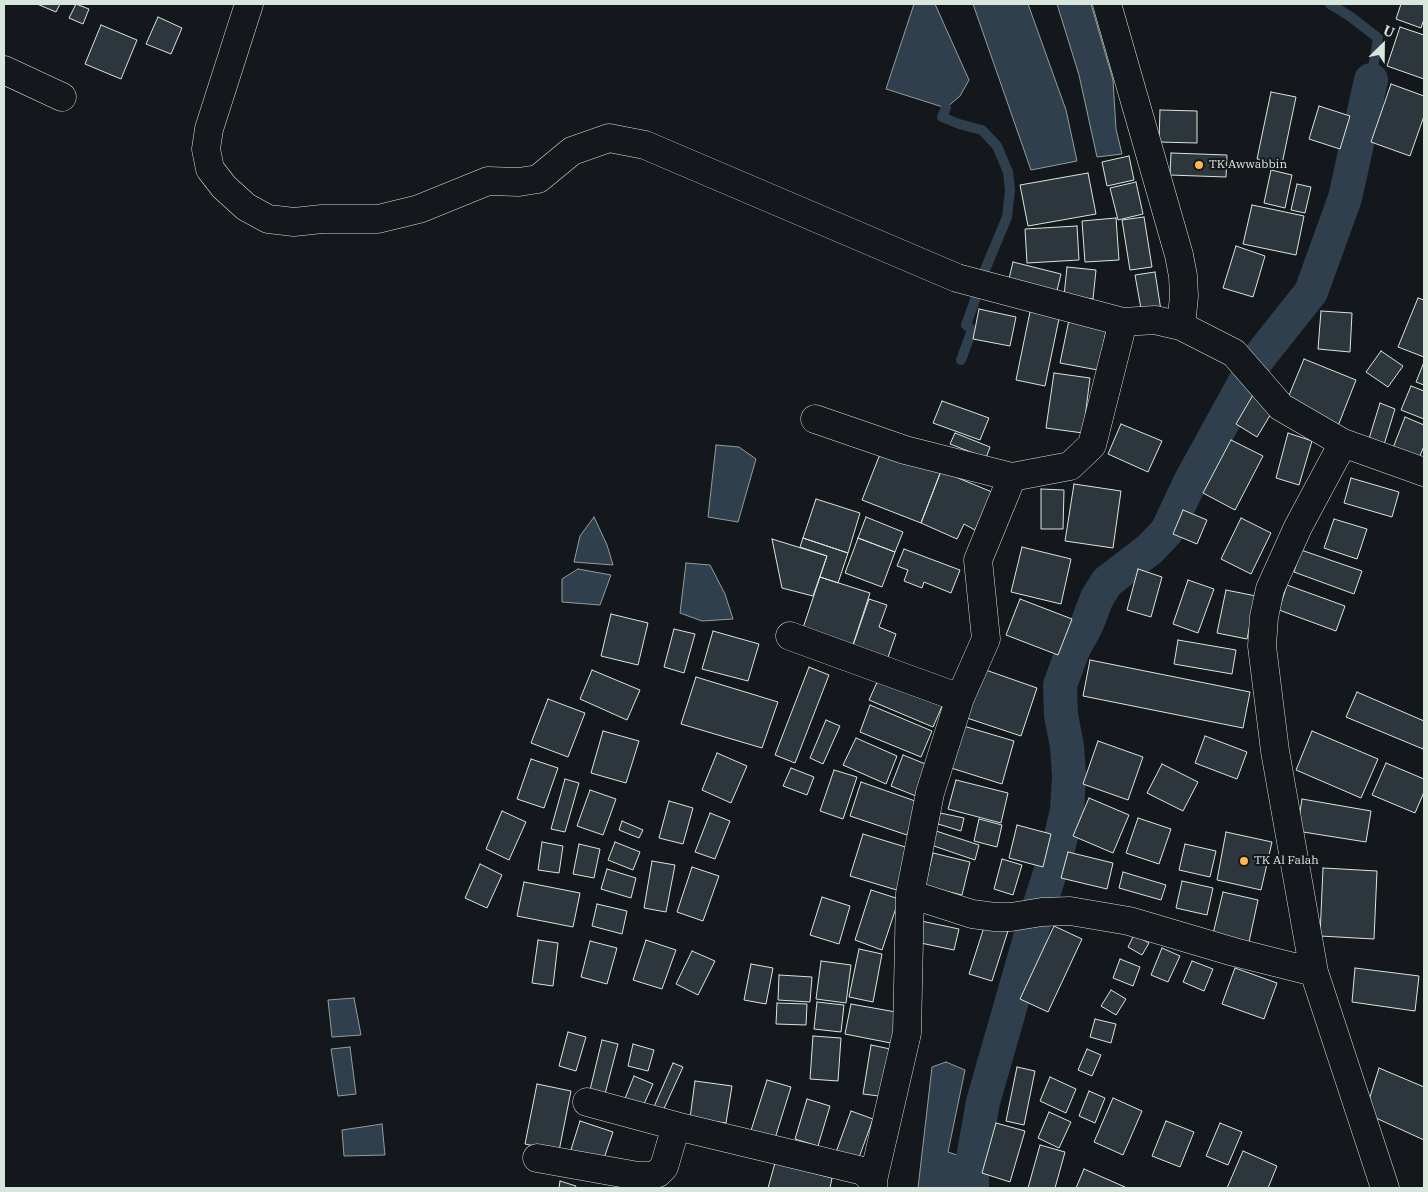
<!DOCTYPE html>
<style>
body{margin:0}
#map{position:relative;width:1428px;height:1192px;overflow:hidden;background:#14181c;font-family:"IBM Plex Serif",serif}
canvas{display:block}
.frame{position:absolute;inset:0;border:5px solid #d8e6dc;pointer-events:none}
.north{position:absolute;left:1358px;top:20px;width:50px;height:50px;-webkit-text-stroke:4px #14181c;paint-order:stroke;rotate:23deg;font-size:14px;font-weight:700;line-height:20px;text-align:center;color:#d8e6dc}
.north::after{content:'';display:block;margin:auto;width:18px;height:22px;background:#d8e6dc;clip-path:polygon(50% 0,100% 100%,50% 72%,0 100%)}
</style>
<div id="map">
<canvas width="1428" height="1192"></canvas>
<div class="frame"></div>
<div class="north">U</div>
</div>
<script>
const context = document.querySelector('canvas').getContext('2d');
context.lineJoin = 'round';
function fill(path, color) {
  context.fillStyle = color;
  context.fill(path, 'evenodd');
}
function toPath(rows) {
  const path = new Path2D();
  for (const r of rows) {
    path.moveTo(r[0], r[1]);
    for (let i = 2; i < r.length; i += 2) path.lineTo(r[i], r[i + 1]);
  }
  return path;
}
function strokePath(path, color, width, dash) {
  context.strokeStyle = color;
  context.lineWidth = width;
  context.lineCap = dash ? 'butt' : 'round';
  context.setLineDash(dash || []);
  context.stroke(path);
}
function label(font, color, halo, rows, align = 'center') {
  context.font = font + ' "IBM Plex Serif",serif';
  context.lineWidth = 4;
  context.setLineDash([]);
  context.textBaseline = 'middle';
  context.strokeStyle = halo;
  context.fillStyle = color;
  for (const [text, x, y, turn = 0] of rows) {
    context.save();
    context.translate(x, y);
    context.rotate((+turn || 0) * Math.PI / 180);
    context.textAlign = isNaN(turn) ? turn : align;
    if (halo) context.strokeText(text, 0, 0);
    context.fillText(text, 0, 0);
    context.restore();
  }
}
const water = toPath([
 [914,4,935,4,969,80,960,96,946,108,886,89,914,4],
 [973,4,1028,4,1066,110,1077,161,1031,170,973,4],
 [1057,4,1091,4,1113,80,1116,129,1122,154,1097,157,1079,75,1057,4],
 [716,445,739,447,756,459,738,522,708,517,716,445],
 [594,517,607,545,613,565,574,562,580,536,594,517],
 [686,563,710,565,725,594,733,619,702,621,680,613,686,563],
 [578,569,611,575,600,605,562,602,562,579,578,569],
 [354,998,361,1035,332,1037,328,1000,354,998],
 [350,1047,356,1094,338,1096,331,1049,350,1047],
 [946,1062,965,1070,948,1152,963,1157,960,1188,918,1188,932,1067,946,1062],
 [382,1124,385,1155,344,1156,342,1130,382,1124]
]);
const stream = toPath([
 [1330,4,1351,17,1378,38,1371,80],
 [946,108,942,117,959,124,982,130,997,146,1008,172,1010,190,1007,217,980,282],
 [961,360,972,330,966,325,975,300]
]);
const canal = toPath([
 [1040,904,1059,845,1067,810,1069,776,1067,746,1061,715,1060,685,1073,650,1087,624,1097,598,1107,582,1150,549,1167,531,1190,482,1257,360,1311,292,1345,198,1371,80],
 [972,1188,972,1164,983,1102,1034,924]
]);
const building = toPath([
 [37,4,60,4,56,12,37,4],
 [76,4,89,9,83,24,69,18,76,4],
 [1401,4,1424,4,1424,19,1421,28,1396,19,1401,4],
 [158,17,182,28,171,54,146,44,158,17],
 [101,25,137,40,121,79,85,64,101,25],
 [1400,27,1424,35,1424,79,1387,66,1400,27],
 [1391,84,1424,96,1424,116,1410,156,1371,142,1391,84],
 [1271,92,1296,97,1282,164,1257,159,1271,92],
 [1319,106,1350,116,1340,149,1309,139,1319,106],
 [1160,110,1197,111,1197,143,1159,142,1160,110],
 [1171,153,1227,155,1226,177,1170,175,1171,153],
 [1129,156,1134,180,1107,186,1102,162,1129,156],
 [1271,170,1292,175,1285,208,1264,203,1271,170],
 [1088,173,1096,214,1028,226,1020,185,1088,173],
 [1136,182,1143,214,1118,220,1110,188,1136,182],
 [1297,184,1311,187,1305,213,1291,210,1297,184],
 [1252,205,1304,216,1296,255,1243,244,1252,205],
 [1144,217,1152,267,1130,270,1122,220,1144,217],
 [1116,218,1119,260,1085,262,1082,221,1116,218],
 [1077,226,1079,260,1027,263,1025,229,1077,226],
 [1236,246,1265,256,1253,297,1223,288,1236,246],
 [1013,262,1061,274,1055,299,1007,287,1013,262],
 [1067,267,1096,270,1093,299,1064,296,1067,267],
 [1155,272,1162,317,1143,320,1135,275,1155,272],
 [1418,298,1424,300,1424,357,1398,347,1418,298],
 [1031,307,1060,314,1045,386,1016,380,1031,307],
 [979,309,1016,317,1010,346,973,339,979,309],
 [1321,311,1352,313,1350,352,1318,349,1321,311],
 [1070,315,1108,322,1098,370,1060,363,1070,315],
 [1381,351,1403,366,1388,387,1366,372,1381,351],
 [1304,359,1356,380,1338,426,1285,405,1304,359],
 [1424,362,1424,385,1416,382,1424,362],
 [1054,373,1090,378,1083,433,1046,428,1054,373],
 [1411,386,1424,391,1424,419,1401,410,1411,386],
 [1253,395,1275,407,1257,437,1236,424,1253,395],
 [942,401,989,418,980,440,933,423,942,401],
 [1380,403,1395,409,1383,448,1368,442,1380,403],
 [1405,417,1424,425,1424,446,1417,463,1391,453,1405,417],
 [1121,424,1162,441,1148,472,1108,454,1121,424],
 [955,433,990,447,986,458,950,444,955,433],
 [1288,433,1312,441,1299,485,1276,478,1288,433],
 [1231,440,1263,456,1235,510,1203,493,1231,440],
 [882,449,941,471,921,523,862,500,882,449],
 [941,471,992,492,975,530,964,524,957,539,921,523,941,471],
 [1351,478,1399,492,1392,517,1344,503,1351,478],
 [1074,484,1121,491,1113,548,1065,541,1074,484],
 [1041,489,1064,490,1063,529,1041,529,1041,489],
 [816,499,860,513,848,553,803,538,816,499],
 [1183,510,1207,520,1197,544,1173,534,1183,510],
 [866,517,903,532,895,552,858,538,866,517],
 [1241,518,1271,533,1251,574,1221,559,1241,518],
 [1334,519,1367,529,1357,559,1324,548,1334,519],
 [803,538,848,553,838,583,820,577,827,556,800,547,803,538],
 [858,538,895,552,882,587,845,573,858,538],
 [772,539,827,556,813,596,782,588,772,539],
 [1022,547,1071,559,1061,604,1011,592,1022,547],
 [904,549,960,570,951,593,924,582,922,588,904,581,908,570,897,566,904,549],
 [1301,550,1362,571,1354,594,1294,572,1301,550],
 [1138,569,1162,577,1151,617,1127,610,1138,569],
 [820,577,870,593,850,654,800,637,820,577],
 [1188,580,1214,589,1198,633,1173,624,1188,580],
 [1287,585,1345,606,1336,631,1279,610,1287,585],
 [1226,590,1256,596,1247,639,1217,633,1226,590],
 [869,599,887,605,879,627,896,634,885,666,850,654,869,599],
 [1020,599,1072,619,1058,655,1006,635,1020,599],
 [611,614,648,623,638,665,601,656,611,614],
 [674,629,695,634,684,673,664,667,674,629],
 [713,631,759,644,748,681,702,669,713,631],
 [1178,640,1236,650,1232,674,1174,664,1178,640],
 [1090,660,1250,692,1243,728,1083,696,1090,660],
 [809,667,829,675,795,763,775,755,809,667],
 [980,668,1037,688,1021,736,964,717,980,668],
 [592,670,640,690,627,720,580,699,592,670],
 [696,677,778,702,762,748,681,724,696,677],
 [879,678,943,704,933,727,869,700,879,678],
 [1357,692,1424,721,1424,745,1423,749,1346,717,1357,692],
 [548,699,585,713,568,757,531,743,548,699],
 [870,705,932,731,921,757,860,732,870,705],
 [826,720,840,726,823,764,810,758,826,720],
 [960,725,1014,741,1002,784,948,767,960,725],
 [603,731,639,741,626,783,591,773,603,731],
 [1312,731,1378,759,1361,798,1296,770,1312,731],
 [1205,736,1247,752,1237,779,1195,763,1205,736],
 [856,738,897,756,886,784,843,765,856,738],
 [1098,741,1143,757,1128,800,1083,784,1098,741],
 [717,753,747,766,731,803,702,790,717,753],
 [903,755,928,765,916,796,891,786,903,755],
 [531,759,558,768,544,808,517,799,531,759],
 [1386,763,1424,779,1424,792,1415,813,1372,795,1386,763],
 [1162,764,1198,782,1183,811,1147,793,1162,764],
 [791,768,814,777,807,795,783,786,791,768],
 [834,770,857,777,843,819,820,811,834,770],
 [565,779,579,783,565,832,551,829,565,779],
 [956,780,1008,793,1001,823,948,809,956,780],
 [861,782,918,802,907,835,850,816,861,782],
 [590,790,616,799,603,835,577,826,590,790],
 [1089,798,1129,815,1113,853,1073,836,1089,798],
 [1302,799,1371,811,1366,842,1297,831,1302,799],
 [669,801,693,808,683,844,659,838,669,801],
 [502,811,526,822,509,860,486,849,502,811],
 [710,813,730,821,715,859,695,852,710,813],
 [940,813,964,818,961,831,938,824,940,813],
 [1138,818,1171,829,1159,864,1126,853,1138,818],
 [979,819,1002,825,997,847,974,841,979,819],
 [622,821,643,830,639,838,619,830,622,821],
 [1017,825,1051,834,1043,867,1009,858,1017,825],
 [933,830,979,845,975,860,928,844,933,830],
 [1226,832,1272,842,1261,890,1217,880,1226,832],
 [863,834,912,849,900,891,850,876,863,834],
 [542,842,563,846,559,873,538,870,542,842],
 [615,842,640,852,633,870,608,860,615,842],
 [579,844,600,849,594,878,573,874,579,844],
 [1185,844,1216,851,1210,877,1179,870,1185,844],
 [1068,852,1113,863,1107,889,1061,878,1068,852],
 [933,853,970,862,962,895,925,886,933,853],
 [1002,859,1022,865,1013,895,994,889,1002,859],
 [652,861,675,865,666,912,644,908,652,861],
 [480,864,502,875,487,908,465,898,480,864],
 [692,867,719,876,703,921,677,912,692,867],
 [1323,868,1377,871,1374,939,1320,936,1323,868],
 [607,869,636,878,631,898,601,889,607,869],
 [1123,872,1166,885,1161,900,1119,888,1123,872],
 [1182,881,1213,888,1207,915,1176,908,1182,881],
 [524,882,580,893,573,927,517,916,524,882],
 [871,890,899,899,882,950,855,940,871,890],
 [1223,892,1258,900,1249,942,1213,934,1223,892],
 [822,897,850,906,839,944,810,935,822,897],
 [597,904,627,911,622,934,592,926,597,904],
 [921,921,959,929,954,950,916,942,921,921],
 [985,924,1008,931,992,981,969,974,985,924],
 [1054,926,1082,939,1048,1012,1020,999,1054,926],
 [1134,935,1149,943,1142,955,1128,947,1134,935],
 [538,940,558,943,553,986,532,983,538,940],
 [646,940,676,950,662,989,633,980,646,940],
 [590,941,617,948,607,984,581,977,590,941],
 [1162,948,1180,956,1168,982,1151,975,1162,948],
 [859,949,882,954,873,1002,849,997,859,949],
 [692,951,715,961,698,995,676,984,692,951],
 [1120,959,1140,967,1133,986,1113,978,1120,959],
 [821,961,851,965,846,1003,816,999,821,961],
 [1192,961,1213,969,1204,991,1183,982,1192,961],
 [751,964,773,968,766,1004,744,1000,751,964],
 [1235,968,1277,983,1264,1019,1222,1004,1235,968],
 [1355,968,1419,976,1415,1011,1352,1002,1355,968],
 [779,975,812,977,810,1002,778,1000,779,975],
 [1111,990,1126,999,1116,1015,1101,1006,1111,990],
 [817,1002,844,1005,841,1032,814,1029,817,1002],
 [777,1003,807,1004,806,1025,776,1024,777,1003],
 [851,1004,907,1014,901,1045,845,1034,851,1004],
 [1095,1019,1116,1024,1111,1043,1090,1037,1095,1019],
 [568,1032,586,1037,576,1071,559,1066,568,1032],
 [813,1036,841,1038,838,1081,810,1079,813,1036],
 [602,1040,618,1044,605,1094,590,1090,602,1040],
 [633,1044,654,1050,648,1071,628,1066,633,1044],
 [871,1045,895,1050,887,1097,863,1094,871,1045],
 [1087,1049,1101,1055,1092,1076,1078,1070,1087,1049],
 [673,1063,683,1067,662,1113,653,1109,673,1063],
 [1017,1067,1035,1071,1024,1125,1006,1121,1017,1067],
 [1379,1068,1424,1087,1424,1140,1365,1113,1379,1068],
 [634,1076,653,1084,640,1113,622,1106,634,1076],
 [1050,1077,1076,1089,1066,1113,1040,1101,1050,1077],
 [767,1080,791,1087,772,1148,748,1140,767,1080],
 [695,1081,732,1086,726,1123,690,1118,695,1081],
 [537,1084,571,1091,559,1151,525,1144,537,1084],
 [1089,1091,1105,1098,1095,1123,1079,1116,1089,1091],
 [1113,1098,1142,1111,1123,1155,1094,1142,1113,1098],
 [807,1099,830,1106,818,1146,795,1139,807,1099],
 [851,1111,873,1119,857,1163,835,1155,851,1111],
 [1049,1112,1071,1122,1059,1148,1038,1138,1049,1112],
 [580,1121,613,1132,601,1167,569,1156,580,1121],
 [1166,1121,1194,1132,1180,1167,1152,1156,1166,1121],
 [996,1123,1025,1131,1010,1182,982,1173,996,1123],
 [1220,1123,1242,1132,1228,1165,1206,1156,1220,1123],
 [1040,1145,1065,1152,1055,1188,1028,1188,1040,1145],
 [1243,1151,1277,1166,1268,1188,1227,1188,1243,1151],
 [775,1163,832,1178,830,1188,768,1188,775,1163],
 [1084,1169,1125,1187,1125,1188,1076,1188,1084,1169],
 [560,1181,576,1186,575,1188,559,1188,560,1181]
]);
const minor = toPath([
 [249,4,209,129,206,149,210,169,224,187,246,207,268,219,294,222,322,219,378,219,419,209,488,181,519,182,538,179,572,151,609,138,645,145,957,278,1123,322,1155,320,1181,326,1234,353,1281,407,1343,443,1424,472],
 [1107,4,1179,255,1183,276,1184,296,1181,326],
 [4,70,62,97],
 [815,419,905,450,1012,477,1070,466,1092,445,1123,322],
 [1343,443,1298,527,1270,589,1264,617,1262,646,1275,751,1314,972,1385,1188],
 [790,636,960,698],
 [910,894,972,914,995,917,1011,917,1042,912,1070,911,1129,921,1234,952,1314,972],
 [587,1102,676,1126,863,1171,873,1180,873,1188],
 [537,1158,638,1176,650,1176,658,1173,664,1167,676,1126],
 [873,1180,907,1033,910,894,930,793,960,698,986,639,978,560,1012,477]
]);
const markers = [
 [1199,165,5,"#ffb74d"],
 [1244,861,5,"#ffb74d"]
];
const poiNames = [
 ["TK Awwabbin",1209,165],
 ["TK Al Falah",1254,861]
];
fill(water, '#2f3f4d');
strokePath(water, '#939e99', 1);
strokePath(stream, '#2f3f4d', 10);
strokePath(canal, '#2f3f4d', 34);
fill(building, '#2c363c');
strokePath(building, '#d8e6dc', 1);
strokePath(minor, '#d8e6dc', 29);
strokePath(minor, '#14181c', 28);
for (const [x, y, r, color] of markers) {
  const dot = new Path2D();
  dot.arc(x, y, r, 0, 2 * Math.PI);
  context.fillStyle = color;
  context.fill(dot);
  strokePath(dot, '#14181c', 2);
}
label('12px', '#d8e6dc', '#14181c', poiNames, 'left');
</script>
